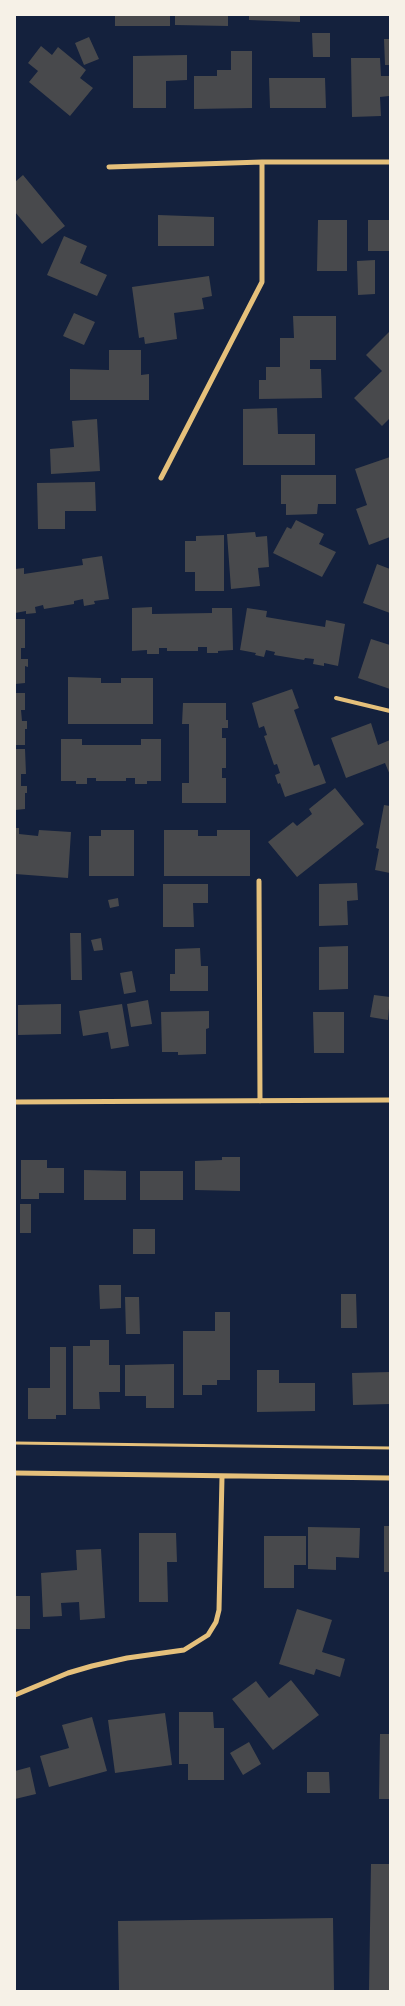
<!DOCTYPE html>
<style>
body{margin:0}
#map{position:relative;width:405px;height:2006px;overflow:hidden;background:#14213d;font-family:Cabin,sans-serif}
canvas{display:block}
.frame{position:absolute;inset:0;border:16px solid #f6f1e7;pointer-events:none}
</style>
<div id="map">
<canvas width="405" height="2006"></canvas>
<div class="frame"></div>
</div>
<script>
const context = document.querySelector('canvas').getContext('2d');
context.lineJoin = 'round';
function fill(path, color) {
  context.fillStyle = color;
  context.fill(path, 'evenodd');
}
function toPath(rows) {
  const path = new Path2D();
  for (const r of rows) {
    path.moveTo(r[0], r[1]);
    for (let i = 2; i < r.length; i += 2) path.lineTo(r[i], r[i + 1]);
  }
  return path;
}
function strokePath(path, color, width, dash) {
  context.strokeStyle = color;
  context.lineWidth = width;
  context.lineCap = dash ? 'butt' : 'round';
  context.setLineDash(dash || []);
  context.stroke(path);
}
const building = toPath([
 [115,15,170,15,170,26,115,26],
 [175,15,228,15,228,26,175,25],
 [249,15,300,15,300,22,249,20],
 [312,33,330,33,330,57,313,57],
 [89,37,99,59,84,65,75,43],
 [384,39,390,39,390,65,385,65],
 [41,46,52,55,58,47,86,70,80,78,93,88,70,116,29,82,38,71,28,63],
 [231,51,252,51,252,108,194,109,194,76,217,76,217,70,231,70],
 [187,55,187,80,166,81,166,108,133,108,133,56],
 [351,58,380,58,381,76,389,76,389,96,380,97,381,116,352,117],
 [269,78,325,78,326,108,270,108],
 [23,175,65,226,42,244,15,212,15,182],
 [158,215,214,217,214,246,158,246],
 [318,220,347,220,347,271,317,271],
 [368,220,390,220,390,251,368,251],
 [64,236,87,246,80,263,107,275,97,296,47,275],
 [375,260,375,294,358,295,357,261],
 [209,276,212,296,202,298,204,309,174,313,177,339,145,344,144,337,139,338,132,287],
 [74,313,95,322,84,345,63,336],
 [293,316,336,316,336,360,310,360,310,369,321,369,322,398,259,399,259,380,266,380,266,367,280,367,280,338,294,338],
 [390,331,390,418,382,426,354,398,382,371,366,355],
 [109,350,141,350,141,375,149,374,149,400,70,400,70,369,109,370],
 [277,408,278,434,315,434,315,465,243,465,243,409],
 [97,419,100,471,51,474,50,449,74,447,72,421],
 [390,457,390,537,369,545,356,509,367,505,355,469],
 [281,475,336,475,336,504,318,504,317,514,286,515,286,504,281,504],
 [95,482,96,511,65,511,65,529,38,529,37,483],
 [296,520,324,534,319,544,336,552,322,577,273,553,287,527,291,529],
 [255,532,256,537,267,536,269,567,258,568,260,586,231,589,227,534],
 [224,535,224,591,195,591,195,572,185,572,185,541,196,541,196,536],
 [102,556,109,599,94,601,95,604,84,606,83,599,74,601,74,604,44,609,43,605,35,607,36,613,26,614,26,611,15,613,15,569,24,568,24,574,83,565,82,559],
 [377,564,390,569,390,613,363,603],
 [152,607,152,614,212,613,212,608,232,608,233,650,218,651,218,653,207,653,207,647,198,647,198,651,167,651,167,648,159,648,159,654,147,654,147,650,132,651,132,608],
 [247,608,267,611,266,617,325,627,326,620,345,624,338,666,324,663,324,666,313,664,314,659,305,658,304,660,274,655,275,652,266,650,264,657,255,655,256,653,240,650],
 [15,619,25,619,25,648,21,648,21,659,28,659,28,667,25,666,25,683,15,684],
 [371,639,390,645,390,689,358,678],
 [68,677,101,678,101,683,121,683,121,678,153,678,153,724,68,724],
 [292,689,299,708,294,710,314,766,319,764,326,783,285,797,280,783,278,784,275,775,280,773,277,764,274,765,264,736,267,735,264,726,259,728,252,703],
 [15,693,25,693,25,710,21,710,22,721,27,721,27,729,25,729,25,745,15,745],
 [183,703,226,703,226,720,228,720,228,728,222,728,222,738,226,738,226,768,222,768,222,778,226,778,226,803,182,803,182,783,189,783,189,724,182,724],
 [371,723,378,745,390,740,390,775,385,763,346,778,331,738],
 [61,739,82,739,82,745,141,745,141,739,161,739,161,781,147,781,147,784,135,784,135,778,126,778,126,781,96,781,96,778,87,778,87,784,76,784,76,781,61,781],
 [15,749,25,749,26,774,21,774,21,786,27,786,27,793,25,793,25,809,15,810],
 [335,788,364,824,297,877,268,842,293,822,297,826,312,814,309,809],
 [384,805,390,806,390,873,375,870,379,849,376,848],
 [15,828,19,828,19,834,38,836,39,830,71,832,68,878,15,874],
 [101,830,134,830,134,876,89,876,89,836,101,836],
 [164,830,198,830,198,836,217,836,217,830,250,830,250,876,164,876],
 [357,883,358,900,347,901,348,925,319,926,319,884],
 [163,884,208,884,208,903,193,903,194,927,163,927],
 [118,898,119,906,110,908,108,900],
 [70,933,81,933,82,980,71,980],
 [101,938,103,950,94,951,91,940],
 [348,946,348,989,319,990,319,947],
 [200,948,201,966,208,966,208,991,170,991,170,974,175,974,175,949],
 [132,971,136,992,124,994,120,973],
 [374,995,390,997,388,1020,370,1017],
 [148,1000,152,1024,131,1027,127,1004],
 [61,1004,61,1034,18,1035,18,1005],
 [122,1004,129,1046,111,1049,108,1032,83,1036,79,1011],
 [209,1011,209,1028,206,1029,206,1054,178,1055,178,1052,162,1052,161,1012],
 [313,1012,344,1012,344,1053,314,1053],
 [222,1157,240,1157,240,1191,195,1190,195,1161,222,1160],
 [21,1160,47,1160,47,1168,64,1168,64,1193,39,1193,39,1199,21,1199],
 [84,1170,126,1171,126,1200,84,1200],
 [140,1171,183,1171,183,1200,140,1200],
 [20,1204,31,1204,31,1233,20,1233],
 [133,1229,155,1229,155,1254,133,1254],
 [99,1285,121,1285,121,1308,100,1309],
 [341,1294,356,1294,357,1328,341,1328],
 [125,1297,139,1297,140,1334,126,1334],
 [215,1312,230,1312,230,1380,217,1380,217,1385,202,1385,202,1395,183,1395,183,1331,215,1331],
 [90,1340,109,1340,109,1365,120,1365,120,1392,99,1392,100,1409,73,1409,73,1346,90,1346],
 [50,1347,66,1347,66,1415,56,1415,56,1419,28,1419,28,1388,50,1388],
 [174,1364,174,1408,146,1408,146,1396,125,1396,125,1365],
 [257,1370,279,1370,279,1383,315,1383,315,1411,257,1412],
 [390,1372,390,1404,353,1405,352,1373],
 [384,1526,390,1526,390,1572,384,1572],
 [308,1527,360,1528,359,1558,336,1557,336,1570,308,1569],
 [139,1533,176,1533,177,1562,167,1562,168,1602,139,1602],
 [264,1536,306,1536,306,1565,294,1565,294,1588,264,1588],
 [101,1549,105,1618,80,1620,79,1602,61,1603,62,1616,43,1617,41,1573,77,1570,76,1550],
 [15,1596,30,1596,30,1629,15,1629],
 [297,1609,332,1620,322,1652,345,1659,340,1677,316,1669,314,1675,279,1664],
 [291,1680,319,1715,273,1750,232,1699,256,1681,269,1698],
 [179,1712,213,1712,214,1728,224,1728,224,1780,188,1780,188,1764,179,1764],
 [165,1713,172,1765,115,1773,108,1720],
 [92,1717,107,1771,49,1787,40,1756,69,1748,62,1725],
 [380,1734,390,1734,390,1799,379,1799],
 [249,1742,261,1764,243,1775,230,1753],
 [30,1767,36,1794,15,1799,15,1771],
 [307,1772,329,1772,330,1793,307,1793],
 [371,1864,390,1864,390,1991,369,1991],
 [333,1918,334,1991,119,1991,118,1921]
]);
const path = toPath([
 [15,1443,390,1448]
]);
const service = toPath([
 [336,698,390,711]
]);
const minor = toPath([
 [109,167,262,162,390,162],
 [161,478,262,282,262,162],
 [259,881,260,1101],
 [15,1102,390,1100],
 [15,1473,390,1478],
 [15,1695,68,1673,92,1666,127,1658,184,1650,208,1635,216,1622,219,1610,222,1477]
]);
fill(building, '#48494c');
strokePath(path, '#e5c07b', 3);
strokePath(service, '#e5c07b', 4);
strokePath(minor, '#e5c07b', 5);
</script>
